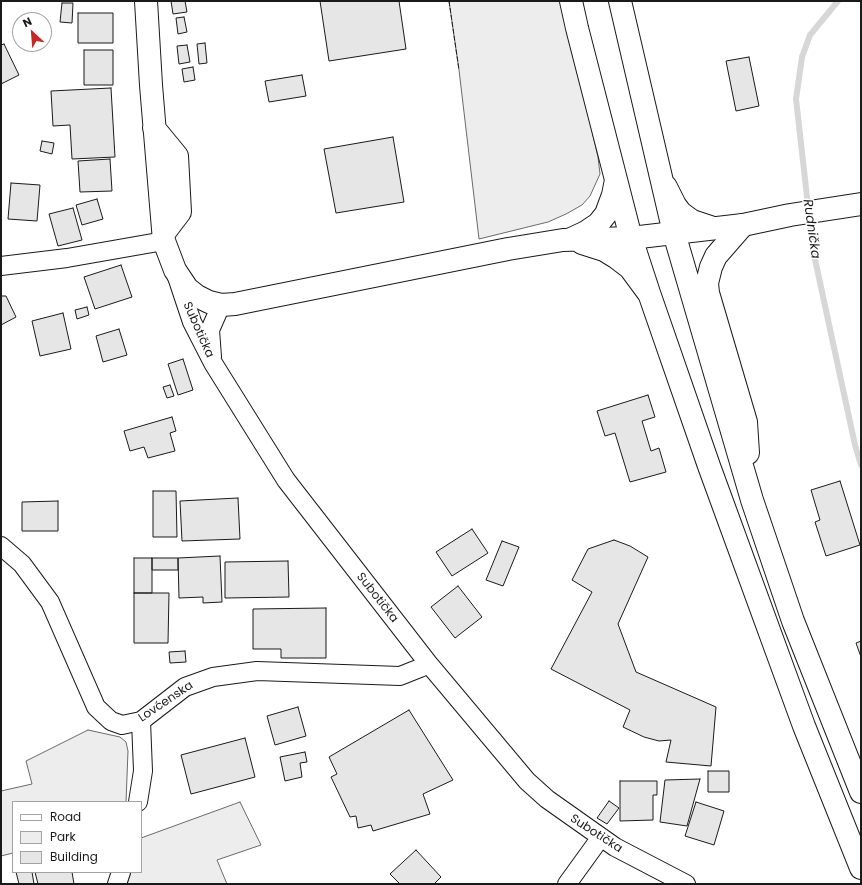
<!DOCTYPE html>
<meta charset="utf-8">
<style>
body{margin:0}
#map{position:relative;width:862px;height:885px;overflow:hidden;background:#fff;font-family:Poppins,sans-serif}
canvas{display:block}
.frame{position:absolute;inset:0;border:2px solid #1a1a1a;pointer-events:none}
.legend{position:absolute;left:12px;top:801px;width:130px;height:72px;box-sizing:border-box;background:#fff;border:1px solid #a3a3a3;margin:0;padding:5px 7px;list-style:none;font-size:12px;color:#1a1a1a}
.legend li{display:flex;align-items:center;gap:8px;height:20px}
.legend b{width:20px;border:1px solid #a3a3a3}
.north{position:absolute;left:12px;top:12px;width:40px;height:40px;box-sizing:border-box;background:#fff;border:1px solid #a3a3a3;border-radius:50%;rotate:334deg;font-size:11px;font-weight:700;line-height:16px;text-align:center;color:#1a1a1a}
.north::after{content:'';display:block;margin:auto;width:14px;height:18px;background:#c62828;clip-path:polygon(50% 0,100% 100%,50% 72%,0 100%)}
</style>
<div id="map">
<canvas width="862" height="885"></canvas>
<div class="frame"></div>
<ul class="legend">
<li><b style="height:5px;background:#fff"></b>Road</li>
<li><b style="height:11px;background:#ededed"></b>Park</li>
<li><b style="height:11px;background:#e6e6e6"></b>Building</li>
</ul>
<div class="north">N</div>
</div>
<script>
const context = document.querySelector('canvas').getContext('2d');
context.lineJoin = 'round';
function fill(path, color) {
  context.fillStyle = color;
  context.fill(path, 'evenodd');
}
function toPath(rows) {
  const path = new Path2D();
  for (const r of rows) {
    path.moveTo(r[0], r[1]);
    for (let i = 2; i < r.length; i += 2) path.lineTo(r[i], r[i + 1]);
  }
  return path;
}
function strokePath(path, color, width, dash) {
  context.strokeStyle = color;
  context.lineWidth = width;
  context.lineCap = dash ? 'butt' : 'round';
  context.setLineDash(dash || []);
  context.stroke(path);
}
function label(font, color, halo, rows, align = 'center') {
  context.font = font + ' Poppins,sans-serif';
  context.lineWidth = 3;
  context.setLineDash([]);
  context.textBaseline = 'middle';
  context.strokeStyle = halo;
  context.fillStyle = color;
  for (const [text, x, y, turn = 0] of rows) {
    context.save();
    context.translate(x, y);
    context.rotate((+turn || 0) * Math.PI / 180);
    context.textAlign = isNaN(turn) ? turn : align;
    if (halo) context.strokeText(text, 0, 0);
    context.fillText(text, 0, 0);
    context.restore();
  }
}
const green = toPath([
 [449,1,562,1,598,157,600,174,590,196,582,205,566,214,548,222,479,239,459,70,449,1],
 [88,730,120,737,126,742,128,751,126,802,13,802,13,853,1,856,1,791,32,784,26,761,88,730],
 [240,802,261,845,217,860,227,884,127,884,131,872,141,872,141,838,240,802]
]);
const stream = toPath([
 [838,1,810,35,802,57,796,99,813,250,855,445,861,465]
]);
const building = toPath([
 [171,1,185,1,187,12,173,14,171,1],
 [320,1,399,1,406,49,329,61,320,1],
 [62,3,73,3,72,23,60,22,62,3],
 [78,13,113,13,113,43,78,43,78,13],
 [184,17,187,32,178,34,176,18,184,17],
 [205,43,207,63,199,64,197,44,205,43],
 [4,44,19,75,1,84,1,45,4,44],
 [187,45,190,62,179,64,177,46,187,45],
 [84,50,113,50,113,85,84,85,84,50],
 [749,57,759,106,736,111,726,61,749,57],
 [193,67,195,80,184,82,182,69,193,67],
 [302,75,306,96,269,102,265,81,302,75],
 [111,88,115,157,72,159,70,125,53,126,51,91,111,88],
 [393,137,404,202,336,213,324,149,393,137],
 [42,141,54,143,52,154,40,151,42,141],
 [110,159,112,191,80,192,78,161,110,159],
 [11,183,40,185,37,221,8,219,11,183],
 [97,199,103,219,82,225,76,205,97,199],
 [73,208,82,240,58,246,49,214,73,208],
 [121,265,132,297,95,309,84,277,121,265],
 [1,296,6,296,16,317,1,325,1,296],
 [87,307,89,315,77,319,75,310,87,307],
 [63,313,71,349,40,356,32,321,63,313],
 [119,329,127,355,103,362,96,336,119,329],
 [183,359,193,390,178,395,168,364,183,359],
 [170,385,174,396,167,398,163,387,170,385],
 [648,395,655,417,642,421,651,451,659,448,666,472,630,482,615,433,605,436,597,411,648,395],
 [172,417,176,431,170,433,175,451,148,458,144,447,130,451,124,431,172,417],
 [840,481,860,545,826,556,815,522,820,520,811,490,840,481],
 [153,491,176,491,177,537,153,537,153,491],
 [238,498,240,539,182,541,180,501,238,498],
 [58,501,58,531,22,531,22,502,58,501],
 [472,529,488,553,452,576,436,552,472,529],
 [614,540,630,546,648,557,618,624,636,672,716,707,711,766,666,762,671,740,659,741,644,737,623,727,630,710,551,669,592,592,572,580,588,549,614,540],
 [502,541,519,547,503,586,486,580,502,541],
 [220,556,222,602,203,603,203,597,179,598,178,558,220,556],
 [134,558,152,558,152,593,134,593,134,558],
 [152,558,178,558,178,570,152,570,152,558],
 [288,561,289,597,225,598,225,562,288,561],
 [458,586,482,617,455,638,431,607,458,586],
 [134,593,169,593,168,643,134,643,134,593],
 [326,608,326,658,281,658,281,649,253,649,253,609,326,608],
 [861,641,861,657,856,643,861,641],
 [185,651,186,662,170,663,169,652,185,651],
 [298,707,306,736,275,745,267,716,298,707],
 [409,710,453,780,423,794,430,814,373,831,371,825,358,828,356,816,350,817,331,777,337,774,329,757,409,710],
 [245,738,255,777,191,794,181,755,245,738],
 [305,752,307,762,300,763,302,777,285,781,280,757,305,752],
 [708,771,729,771,729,792,708,792,708,771],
 [700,779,687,826,660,822,665,780,700,779],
 [620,781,657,781,657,795,653,795,653,820,620,821,620,781],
 [609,801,619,808,607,824,597,818,609,801],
 [696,802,724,811,714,845,685,836,696,802],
 [416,850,441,877,434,884,400,884,390,874,416,850],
 [16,872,32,872,34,884,19,884,16,872],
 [35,872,72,872,74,884,38,884,35,872]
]);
const minor = toPath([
 [1,266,67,258,164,241],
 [177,277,192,322,213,363,286,480,428,663,527,781,547,799,615,847,686,884],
 [212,357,210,330,221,305],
 [1,546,22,564,50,602,96,707,111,721,122,725,141,721,185,687,213,677,257,671,400,676,420,668,428,663],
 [138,802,143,771,141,721],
 [117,884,121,872],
 [567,884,601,837]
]);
const tertiary = toPath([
 [146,1,151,85,164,241,175,270,187,288,197,296,209,302,221,305,235,304,508,249,563,240,631,238,674,233,743,225,790,215,861,204],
 [154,128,177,156,180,212,164,233],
 [666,187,675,205,681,213,692,221,713,228],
 [582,243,604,250,617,258,630,268,647,291]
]);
const primary = toPath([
 [571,1,577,28,631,238,649,293,709,466,804,726,861,868],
 [620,1,674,233,752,500,793,621,861,792],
 [743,225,716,256,711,267,707,283,708,293,746,422,748,453],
 [571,239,586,232,598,224,606,214,613,195,616,180]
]);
const fence = toPath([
 [449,1,459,70]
]);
const streetNames = [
 ["Subotička",198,330,66],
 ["Subotička",377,598,52],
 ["Lovćenska",166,702,-34],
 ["Subotička",596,834,33]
];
const waterNames = [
 ["Rudnička",811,229,82]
];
fill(green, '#ededed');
strokePath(green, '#6a6a6a', 1);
strokePath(stream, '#d7d7d7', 6);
fill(building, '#e6e6e6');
strokePath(building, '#1a1a1a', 1);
strokePath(minor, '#1a1a1a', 20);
strokePath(tertiary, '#1a1a1a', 24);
strokePath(primary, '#1a1a1a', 24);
strokePath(minor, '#fff', 18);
strokePath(tertiary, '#fff', 22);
strokePath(primary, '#fff', 22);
strokePath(fence, '#1a1a1a', 1, [5, 2]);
label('12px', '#1a1a1a', '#fff', streetNames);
label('italic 13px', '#1a1a1a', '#fff', waterNames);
</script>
